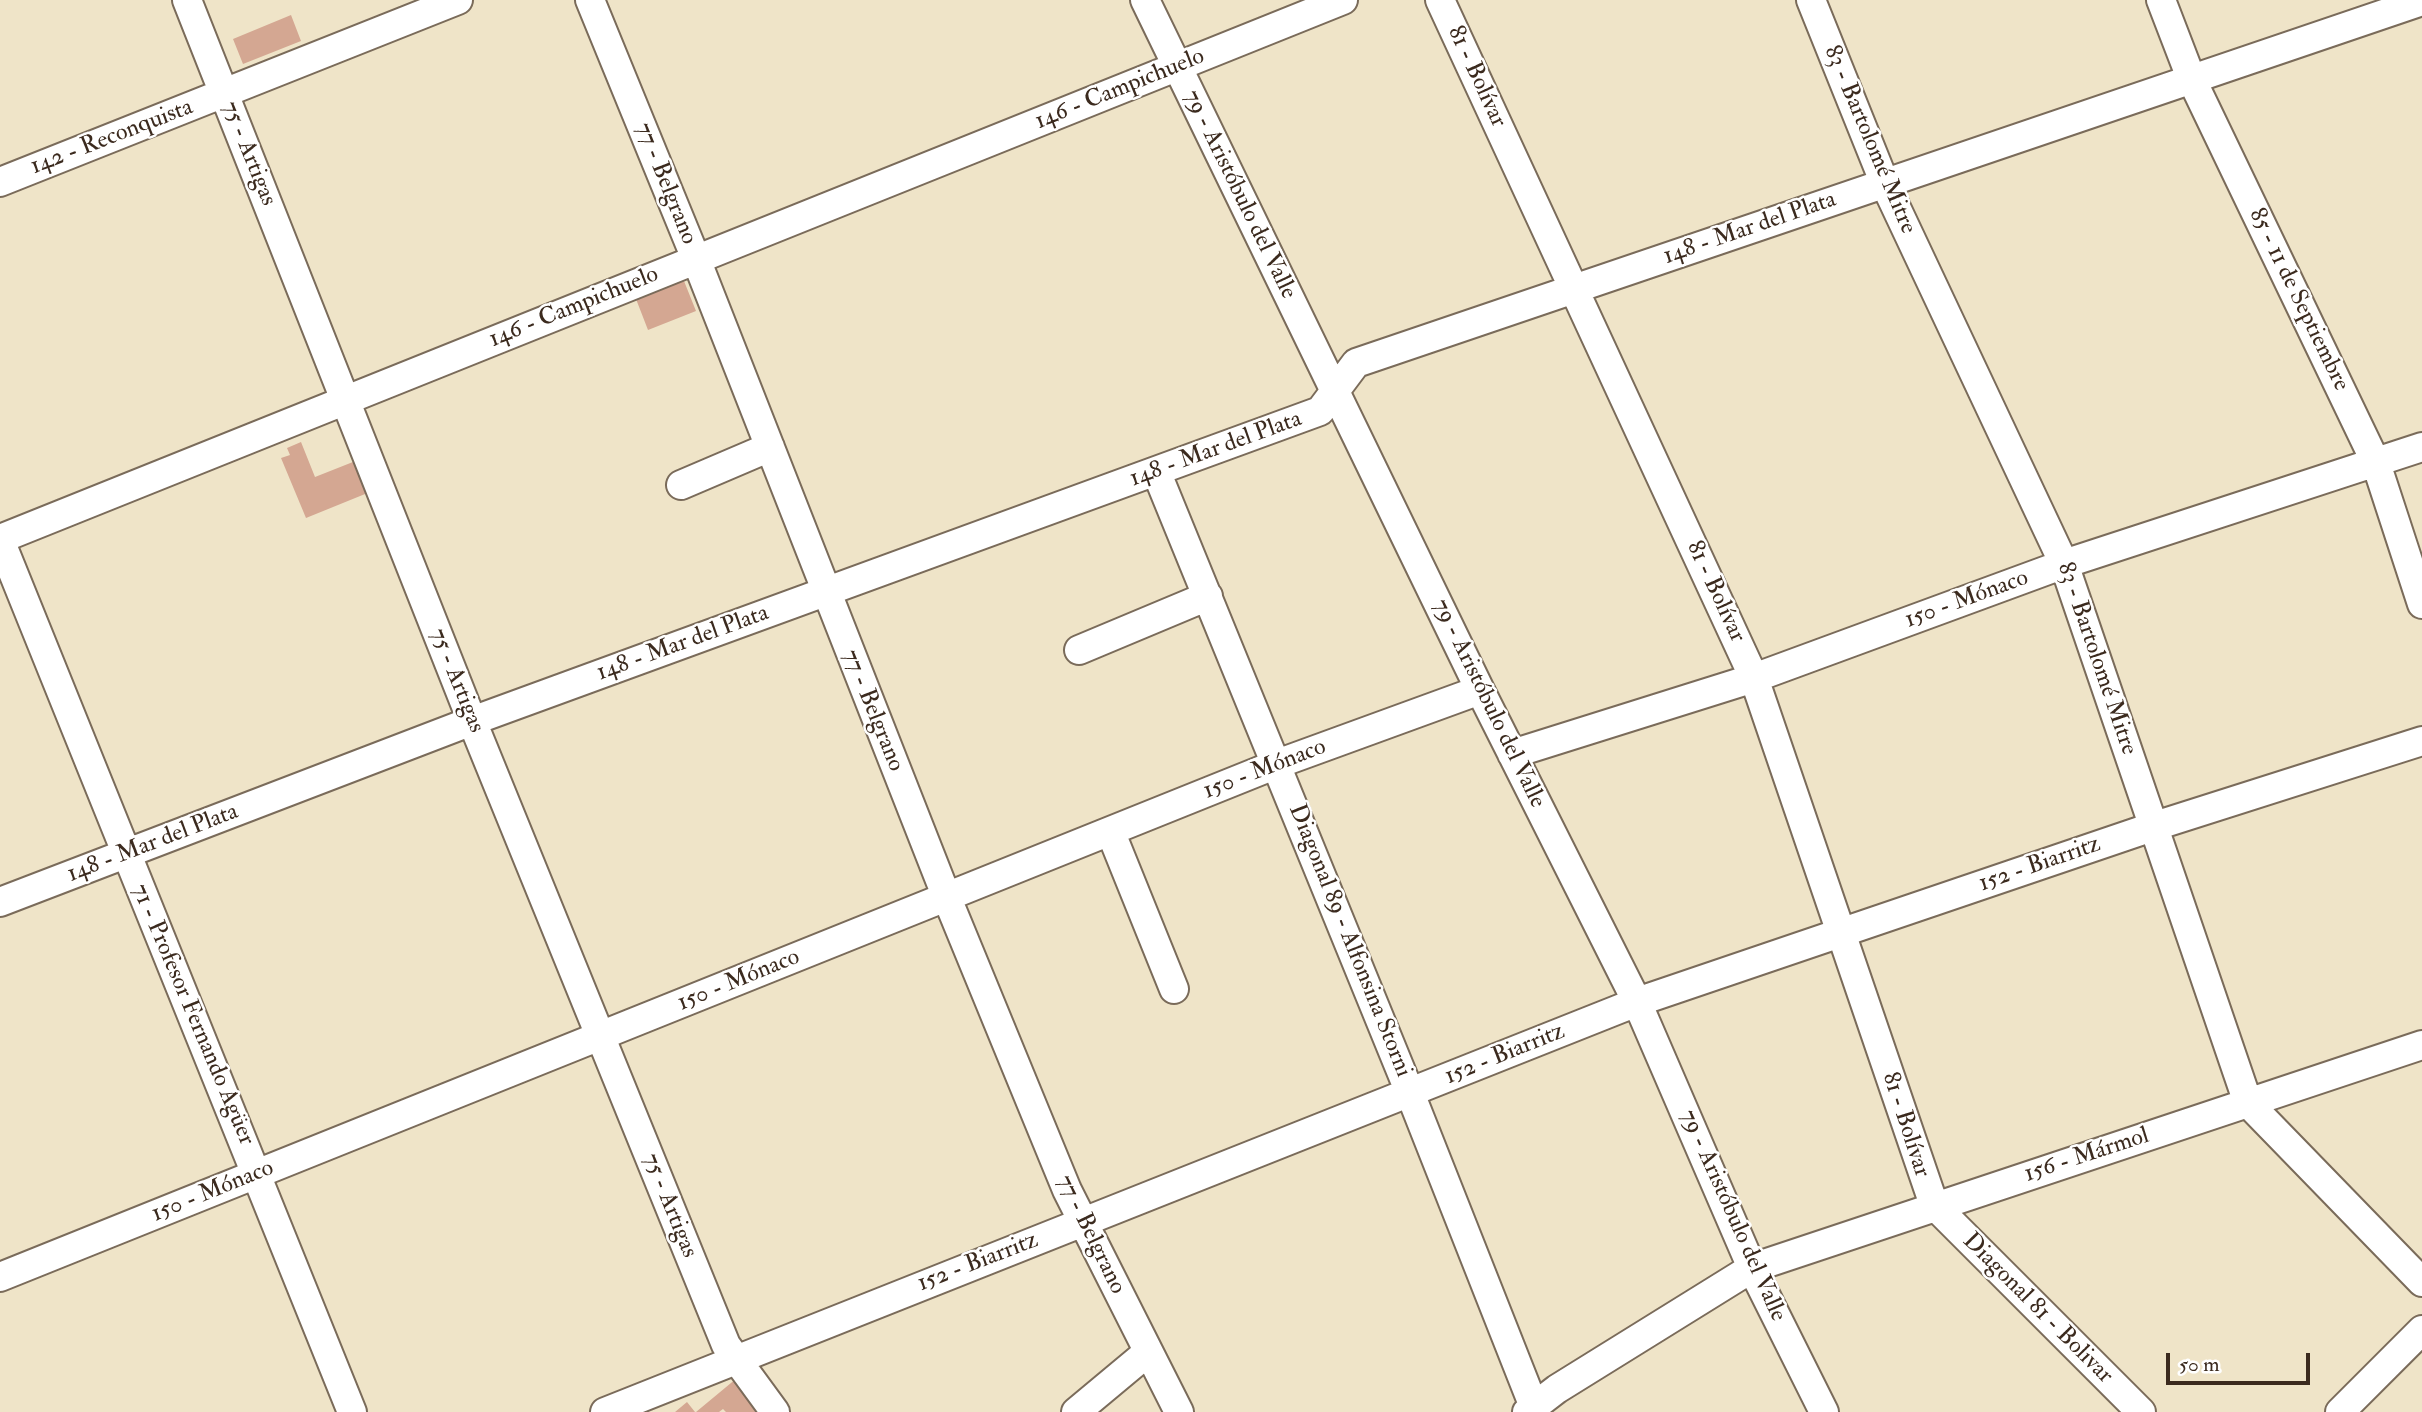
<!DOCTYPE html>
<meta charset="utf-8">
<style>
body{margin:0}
#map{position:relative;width:2422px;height:1412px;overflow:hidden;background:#efe4c8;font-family:"IM FELL Double Pica",serif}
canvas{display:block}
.scale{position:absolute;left:2166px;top:1353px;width:144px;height:32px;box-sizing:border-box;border:4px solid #3b2a1e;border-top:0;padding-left:9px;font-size:21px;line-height:24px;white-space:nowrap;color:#3b2a1e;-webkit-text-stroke:5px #fff;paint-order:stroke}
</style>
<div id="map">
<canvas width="2422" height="1412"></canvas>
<div class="scale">50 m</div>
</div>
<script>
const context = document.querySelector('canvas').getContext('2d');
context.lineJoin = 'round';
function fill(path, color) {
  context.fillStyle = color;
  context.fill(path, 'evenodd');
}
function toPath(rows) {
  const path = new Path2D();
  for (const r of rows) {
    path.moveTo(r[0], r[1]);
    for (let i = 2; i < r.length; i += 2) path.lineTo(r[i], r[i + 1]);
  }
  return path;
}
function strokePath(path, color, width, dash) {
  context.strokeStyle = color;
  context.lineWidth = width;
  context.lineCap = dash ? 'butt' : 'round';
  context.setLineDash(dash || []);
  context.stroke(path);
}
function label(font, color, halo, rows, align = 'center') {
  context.font = font + ' "IM FELL Double Pica",serif';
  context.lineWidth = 5;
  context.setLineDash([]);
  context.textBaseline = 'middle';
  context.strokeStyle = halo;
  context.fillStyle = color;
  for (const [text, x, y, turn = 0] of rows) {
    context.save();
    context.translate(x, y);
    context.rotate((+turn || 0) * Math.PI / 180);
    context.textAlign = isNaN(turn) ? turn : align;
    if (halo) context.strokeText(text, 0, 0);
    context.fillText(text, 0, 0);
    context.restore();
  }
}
const building = toPath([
 [291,15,301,41,243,64,233,39],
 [684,281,696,311,648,330,636,299],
 [301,442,315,477,358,460,370,492,306,518,281,458,290,455,287,448],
 [737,1378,765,1412,726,1412,723,1409,719,1412,696,1412],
 [687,1402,695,1412,675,1412]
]);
const minor = toPath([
 [187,0,472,721,726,1345,775,1412],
 [590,0,696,259,947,898,1067,1190,1179,1412],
 [1145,0,1480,690,1637,1002,1752,1268,1824,1412],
 [1440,0,1754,678,1934,1205,2141,1412],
 [1811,0,1885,184,2064,564,2248,1103,2422,1282],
 [2161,0,2191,78,2376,463,2422,604],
 [0,182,458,0],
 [1156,471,1410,1093,1536,1412],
 [681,485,770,447],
 [0,539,1343,0],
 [0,540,352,1412],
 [1079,650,1208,596],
 [1512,754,1754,678,2064,564,2422,447],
 [1111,833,1174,989],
 [0,902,472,721,1320,411,1356,363,2422,1],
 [0,1277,1277,764,1480,690],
 [605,1412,1637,1002,2155,826,2422,741],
 [1076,1412,1148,1352],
 [1527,1412,1557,1389,1752,1268,2422,1045],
 [2340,1412,2422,1330]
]);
const streetNames = [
 ["81 - Bolívar",1476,77,65],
 ["146 - Campichuelo",1120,90,-22],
 ["142 - Reconquista",112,138,-21],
 ["83 - Bartolomé Mitre",1869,140,67],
 ["75 - Artigas",248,154,68],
 ["77 - Belgrano",665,184,68],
 ["79 - Aristóbulo del Valle",1239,195,64],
 ["148 - Mar del Plata",1750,229,-19],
 ["85 - 11 de Septiembre",2298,300,64],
 ["146 - Campichuelo",574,308,-22],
 ["148 - Mar del Plata",1216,450,-20],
 ["81 - Bolívar",1715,592,65],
 ["150 - Mónaco",1967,600,-20],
 ["148 - Mar del Plata",683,644,-20],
 ["83 - Bartolomé Mitre",2096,659,71],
 ["75 - Artigas",456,681,68],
 ["79 - Aristóbulo del Valle",1488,704,64],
 ["77 - Belgrano",872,711,68],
 ["150 - Mónaco",1265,770,-21],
 ["148 - Mar del Plata",153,844,-21],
 ["152 - Biarritz",2040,865,-19],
 ["Diagonal 89 - Alfonsina Storni",1349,941,68],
 ["150 - Mónaco",739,981,-22],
 ["71 - Profesor Fernando Agüer",192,1015,67],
 ["152 - Biarritz",1505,1055,-22],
 ["81 - Bolívar",1905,1125,72],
 ["156 - Mármol",2087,1156,-18],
 ["150 - Mónaco",213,1192,-22],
 ["75 - Artigas",669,1206,68],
 ["79 - Aristóbulo del Valle",1732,1216,66],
 ["77 - Belgrano",1090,1235,64],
 ["152 - Biarritz",978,1263,-21],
 ["Diagonal 81 - Bolivar",2037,1309,45]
];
fill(building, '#d4a792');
strokePath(minor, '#7a6b5a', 32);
strokePath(minor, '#fff', 28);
label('24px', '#3b2a1e', '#fff', streetNames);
</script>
